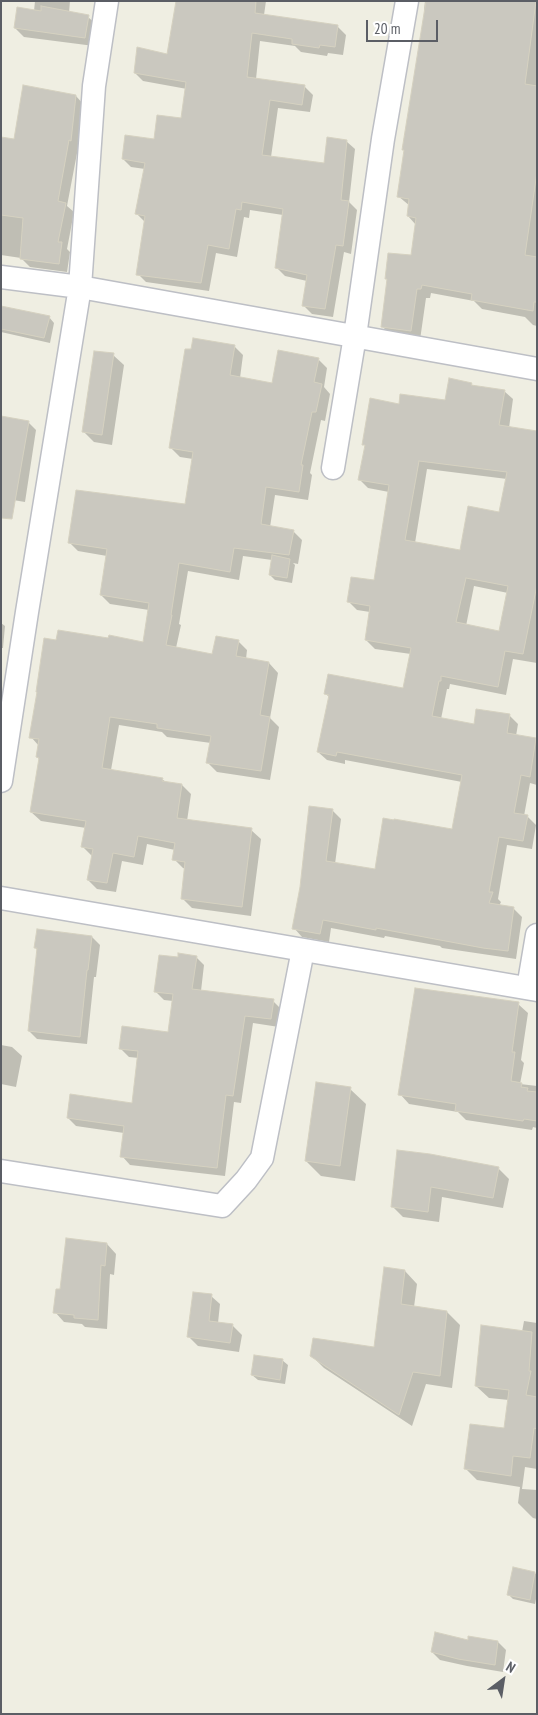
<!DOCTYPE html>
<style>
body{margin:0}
#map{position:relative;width:538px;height:1715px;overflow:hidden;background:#efeee2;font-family:"PT Sans Narrow",sans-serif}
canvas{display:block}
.frame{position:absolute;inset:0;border:2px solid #5b5e65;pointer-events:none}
.north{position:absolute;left:478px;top:1655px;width:50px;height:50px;-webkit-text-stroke:4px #fff;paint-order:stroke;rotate:31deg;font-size:14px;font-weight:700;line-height:20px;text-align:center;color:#5b5e65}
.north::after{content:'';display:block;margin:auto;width:18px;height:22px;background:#5b5e65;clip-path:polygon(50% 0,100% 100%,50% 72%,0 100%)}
.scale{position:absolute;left:366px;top:20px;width:72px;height:22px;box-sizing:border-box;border:2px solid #5b5e65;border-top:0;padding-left:6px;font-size:15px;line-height:18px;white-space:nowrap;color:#5b5e65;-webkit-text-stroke:4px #fff;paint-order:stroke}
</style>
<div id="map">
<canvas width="538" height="1715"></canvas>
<div class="frame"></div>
<div class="north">N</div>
<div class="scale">20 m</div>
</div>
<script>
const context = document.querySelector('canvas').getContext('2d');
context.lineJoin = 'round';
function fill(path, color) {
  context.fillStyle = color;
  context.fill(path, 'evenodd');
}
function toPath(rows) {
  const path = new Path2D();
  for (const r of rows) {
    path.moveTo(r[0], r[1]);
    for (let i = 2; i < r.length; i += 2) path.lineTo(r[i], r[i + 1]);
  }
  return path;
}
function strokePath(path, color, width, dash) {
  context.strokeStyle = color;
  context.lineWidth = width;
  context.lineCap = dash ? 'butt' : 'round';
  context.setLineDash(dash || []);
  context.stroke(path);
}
const shadow = toPath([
 [35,1,70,1,69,13,88,17,97,25,94,46,24,37,15,28,34,11],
 [177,1,266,1,264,15,337,26,346,35,343,55,328,53,327,56,301,52,295,46,260,41,256,79,304,86,313,95,310,112,278,108,271,157,325,165,346,141,355,149,349,202,357,210,351,254,344,252,333,317,312,314,304,306,307,281,285,276,277,268,283,215,250,210,249,218,244,217,237,257,216,253,209,291,146,282,138,274,145,222,136,213,145,169,131,167,123,159,155,141,182,120,187,89,143,81,135,73,168,55],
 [425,1,537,1,537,326,533,325,525,317,482,309,474,301,431,293,430,298,426,298,420,340,392,337,383,327,412,256,416,225,408,216,410,206,398,196,426,12,424,10],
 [76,96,84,105,80,149,78,148,67,206,74,212,67,249,70,252,67,272,30,267,21,258,1,255,1,138,15,140],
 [1,307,49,317,54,323,50,343,1,332],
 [234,346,243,355,240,378,273,384,318,359,327,368,324,387,330,394,325,421,321,420,310,473,312,475,308,500,275,495,270,527,293,531,302,540,298,564,293,563,295,565,292,583,275,580,270,575,272,560,243,556,239,580,188,571,179,624,181,625,176,648,213,655,238,641,247,650,246,659,269,663,278,673,270,718,279,727,270,780,217,772,208,763,211,743,167,737,162,732,119,725,111,770,162,779,167,783,182,785,191,794,187,821,251,830,261,839,251,916,192,908,183,899,186,869,183,868,174,859,175,850,147,844,143,865,122,861,116,892,97,889,88,880,92,856,83,847,86,828,41,821,31,812,40,760,37,757,39,746,31,737,145,643,149,610,110,604,101,595,107,556,78,551,69,542,186,505,193,459,180,457,171,448],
 [113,355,124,365,112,445,94,442,84,432],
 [471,384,474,386,504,391,513,399,509,428,537,432,537,663,513,659,506,695,450,684,449,689,447,689,441,719,475,726,509,715,518,724,516,736,537,741,537,785,530,783,524,816,527,816,536,825,532,849,507,845,498,899,501,902,499,906,513,908,522,917,516,959,442,948,440,946,385,936,384,938,331,928,329,942,302,937,294,928,332,810,341,819,335,864,376,871,453,831,462,782,345,760,345,764,327,760,318,752,330,698,325,693,404,689,411,654,375,649,366,640,370,612,357,610,349,602,375,582,389,492,368,488,360,480,366,446,364,444,400,405,446,401],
 [427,469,507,479,500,514,461,551,415,543],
 [474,586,508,593,500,633,466,626],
 [28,422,36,430,25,502,1,498],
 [1,623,5,626,3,648,1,648],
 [92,937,100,945,96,977,94,977,87,1044,37,1039,29,1031,38,950,35,948],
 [196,957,204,965,201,991,273,1001,281,1009,279,1027,253,1023,241,1103,234,1102,225,1176,130,1165,122,1156,124,1133,76,1126,68,1118,133,1104,139,1058,129,1057,120,1048,169,1034,173,1001,164,1000,156,992,179,958],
 [518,1004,528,1013,521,1060,524,1063,520,1084,537,1086,537,1128,533,1127,532,1130,466,1120,458,1112,409,1104,400,1094],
 [1,1045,12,1047,22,1056,16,1087,1,1084],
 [350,1089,366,1104,355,1181,321,1176,306,1161],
 [398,1152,498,1168,509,1179,503,1208,442,1197,439,1222,403,1217,392,1206],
 [107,1244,116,1254,114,1275,110,1274,107,1329,85,1327,82,1324,64,1322,55,1312,61,1291],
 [405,1271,417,1284,414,1307,447,1312,460,1325,452,1388,426,1384,412,1426,324,1368,311,1355,375,1349],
 [211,1296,220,1304,218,1323,233,1326,242,1335,239,1352,198,1346,189,1337],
 [524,1321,537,1323,537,1469,525,1467,522,1489,537,1490,537,1519,533,1518,518,1503,520,1487,477,1480,465,1468,505,1429,509,1400,489,1398,476,1386,522,1332],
 [282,1360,288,1365,285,1384,258,1380,252,1375],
 [535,1573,537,1575,537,1594,535,1604,513,1599,508,1594],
 [469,1642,498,1642,506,1650,503,1672,467,1666,440,1660,432,1652]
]);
const building = toPath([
 [176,1,256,1,255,13,338,25,335,47,320,45,319,48,292,44,292,39,252,33,247,77,305,85,302,105,270,100,262,155,324,163,327,137,347,140,341,200,349,201,343,246,336,245,325,309,302,306,307,275,275,268,283,209,242,202,241,210,236,209,229,249,208,245,201,283,136,275,145,216,135,214,145,163,122,159,125,135,154,139,157,115,181,118,186,82,134,73,137,47,167,54,176,1],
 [426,1,536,1,525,84,537,86,537,172,525,255,537,257,537,302,534,302,533,311,471,300,472,294,422,285,421,289,417,289,411,331,381,327,387,279,385,279,388,253,411,255,416,218,407,216,409,199,397,197,404,150,402,150,426,1],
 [41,6,89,15,85,38,14,28,17,7,41,11,41,6],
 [23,85,76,95,71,141,69,140,58,201,66,203,58,242,62,242,59,264,20,259,23,218,1,215,1,137,14,139,23,85],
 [1,306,50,316,44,338,1,329,1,306],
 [193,338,235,345,230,375,272,383,278,350,319,358,314,382,322,384,316,412,312,412,301,465,303,465,299,492,266,487,261,524,294,530,289,555,234,548,230,572,179,563,171,615,172,615,166,645,212,654,216,636,239,640,236,656,269,662,260,715,270,717,261,771,206,763,211,736,157,728,157,724,110,717,102,768,163,778,162,781,182,784,177,818,252,828,242,907,181,899,185,862,172,860,175,843,138,836,134,857,113,853,107,883,87,880,93,849,81,847,86,821,30,812,39,758,36,757,39,739,29,738,37,692,36,692,44,638,56,640,58,630,108,638,109,635,143,642,149,603,100,595,107,549,68,543,76,490,185,504,193,452,169,448,185,349,191,349,193,338],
 [94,351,114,353,102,435,82,432,94,351],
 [449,378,472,383,471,385,505,390,499,425,537,431,537,585,523,654,505,651,498,687,441,676,441,681,439,681,432,716,474,724,476,709,510,714,507,733,536,738,530,777,521,775,514,813,528,815,523,841,499,837,489,892,493,892,489,903,514,907,508,951,483,948,376,928,376,930,323,920,320,934,292,929,300,887,309,806,333,809,326,861,375,869,383,818,394,820,394,819,452,829,462,775,337,752,336,756,317,752,329,695,324,694,328,674,403,688,411,648,365,640,370,606,347,602,351,577,374,580,389,485,358,480,365,445,362,445,370,398,399,404,400,394,445,400,449,378],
 [419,461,507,472,499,512,468,506,460,550,405,540,419,461],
 [466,578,508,586,499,631,456,622,466,578],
 [1,416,29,421,12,519,1,518,1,416],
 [272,555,290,559,287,578,269,575,272,555],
 [37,929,92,936,88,970,87,970,80,1037,28,1031,37,948,34,948,37,929],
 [178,953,197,956,192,989,274,999,271,1019,245,1016,233,1096,226,1095,217,1168,120,1157,124,1126,67,1118,70,1094,132,1103,138,1051,119,1049,122,1026,168,1032,173,994,154,992,159,955,178,957,178,953],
 [415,988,519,1002,512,1052,515,1052,511,1081,522,1083,521,1087,528,1088,527,1091,537,1092,537,1121,524,1119,523,1121,455,1111,456,1104,398,1095,415,988],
 [316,1082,351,1087,340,1166,305,1161,316,1082],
 [397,1150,430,1154,499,1167,493,1198,431,1187,428,1212,391,1207,397,1150],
 [66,1238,107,1243,105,1266,101,1265,98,1320,74,1318,74,1315,53,1313,56,1289,60,1289,66,1238],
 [384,1267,405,1270,401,1304,447,1311,440,1376,413,1372,399,1415,310,1356,313,1338,374,1347,384,1267],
 [193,1292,212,1294,209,1321,233,1324,230,1343,187,1337,193,1292],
 [481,1325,532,1332,529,1371,531,1371,526,1395,537,1397,537,1429,534,1428,530,1458,513,1456,511,1476,464,1469,470,1424,504,1428,509,1390,475,1386,481,1325],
 [254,1355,283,1359,280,1380,251,1375,254,1355],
 [513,1567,535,1572,530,1600,507,1595,513,1567],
 [435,1632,468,1640,468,1636,498,1641,495,1665,458,1659,431,1652,435,1632]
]);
const minor = toPath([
 [1,277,80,287,537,369],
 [333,468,355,336,383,139,407,1],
 [1,781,27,612,80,287,94,86,107,1],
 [1,898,537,990],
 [528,988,537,935],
 [1,1171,222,1206,246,1180,262,1158,303,950]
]);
fill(shadow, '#0003');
fill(building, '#cac8bf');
strokePath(building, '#d5d1c0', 1);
strokePath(minor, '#bdbfc5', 25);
strokePath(minor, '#fff', 22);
</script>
